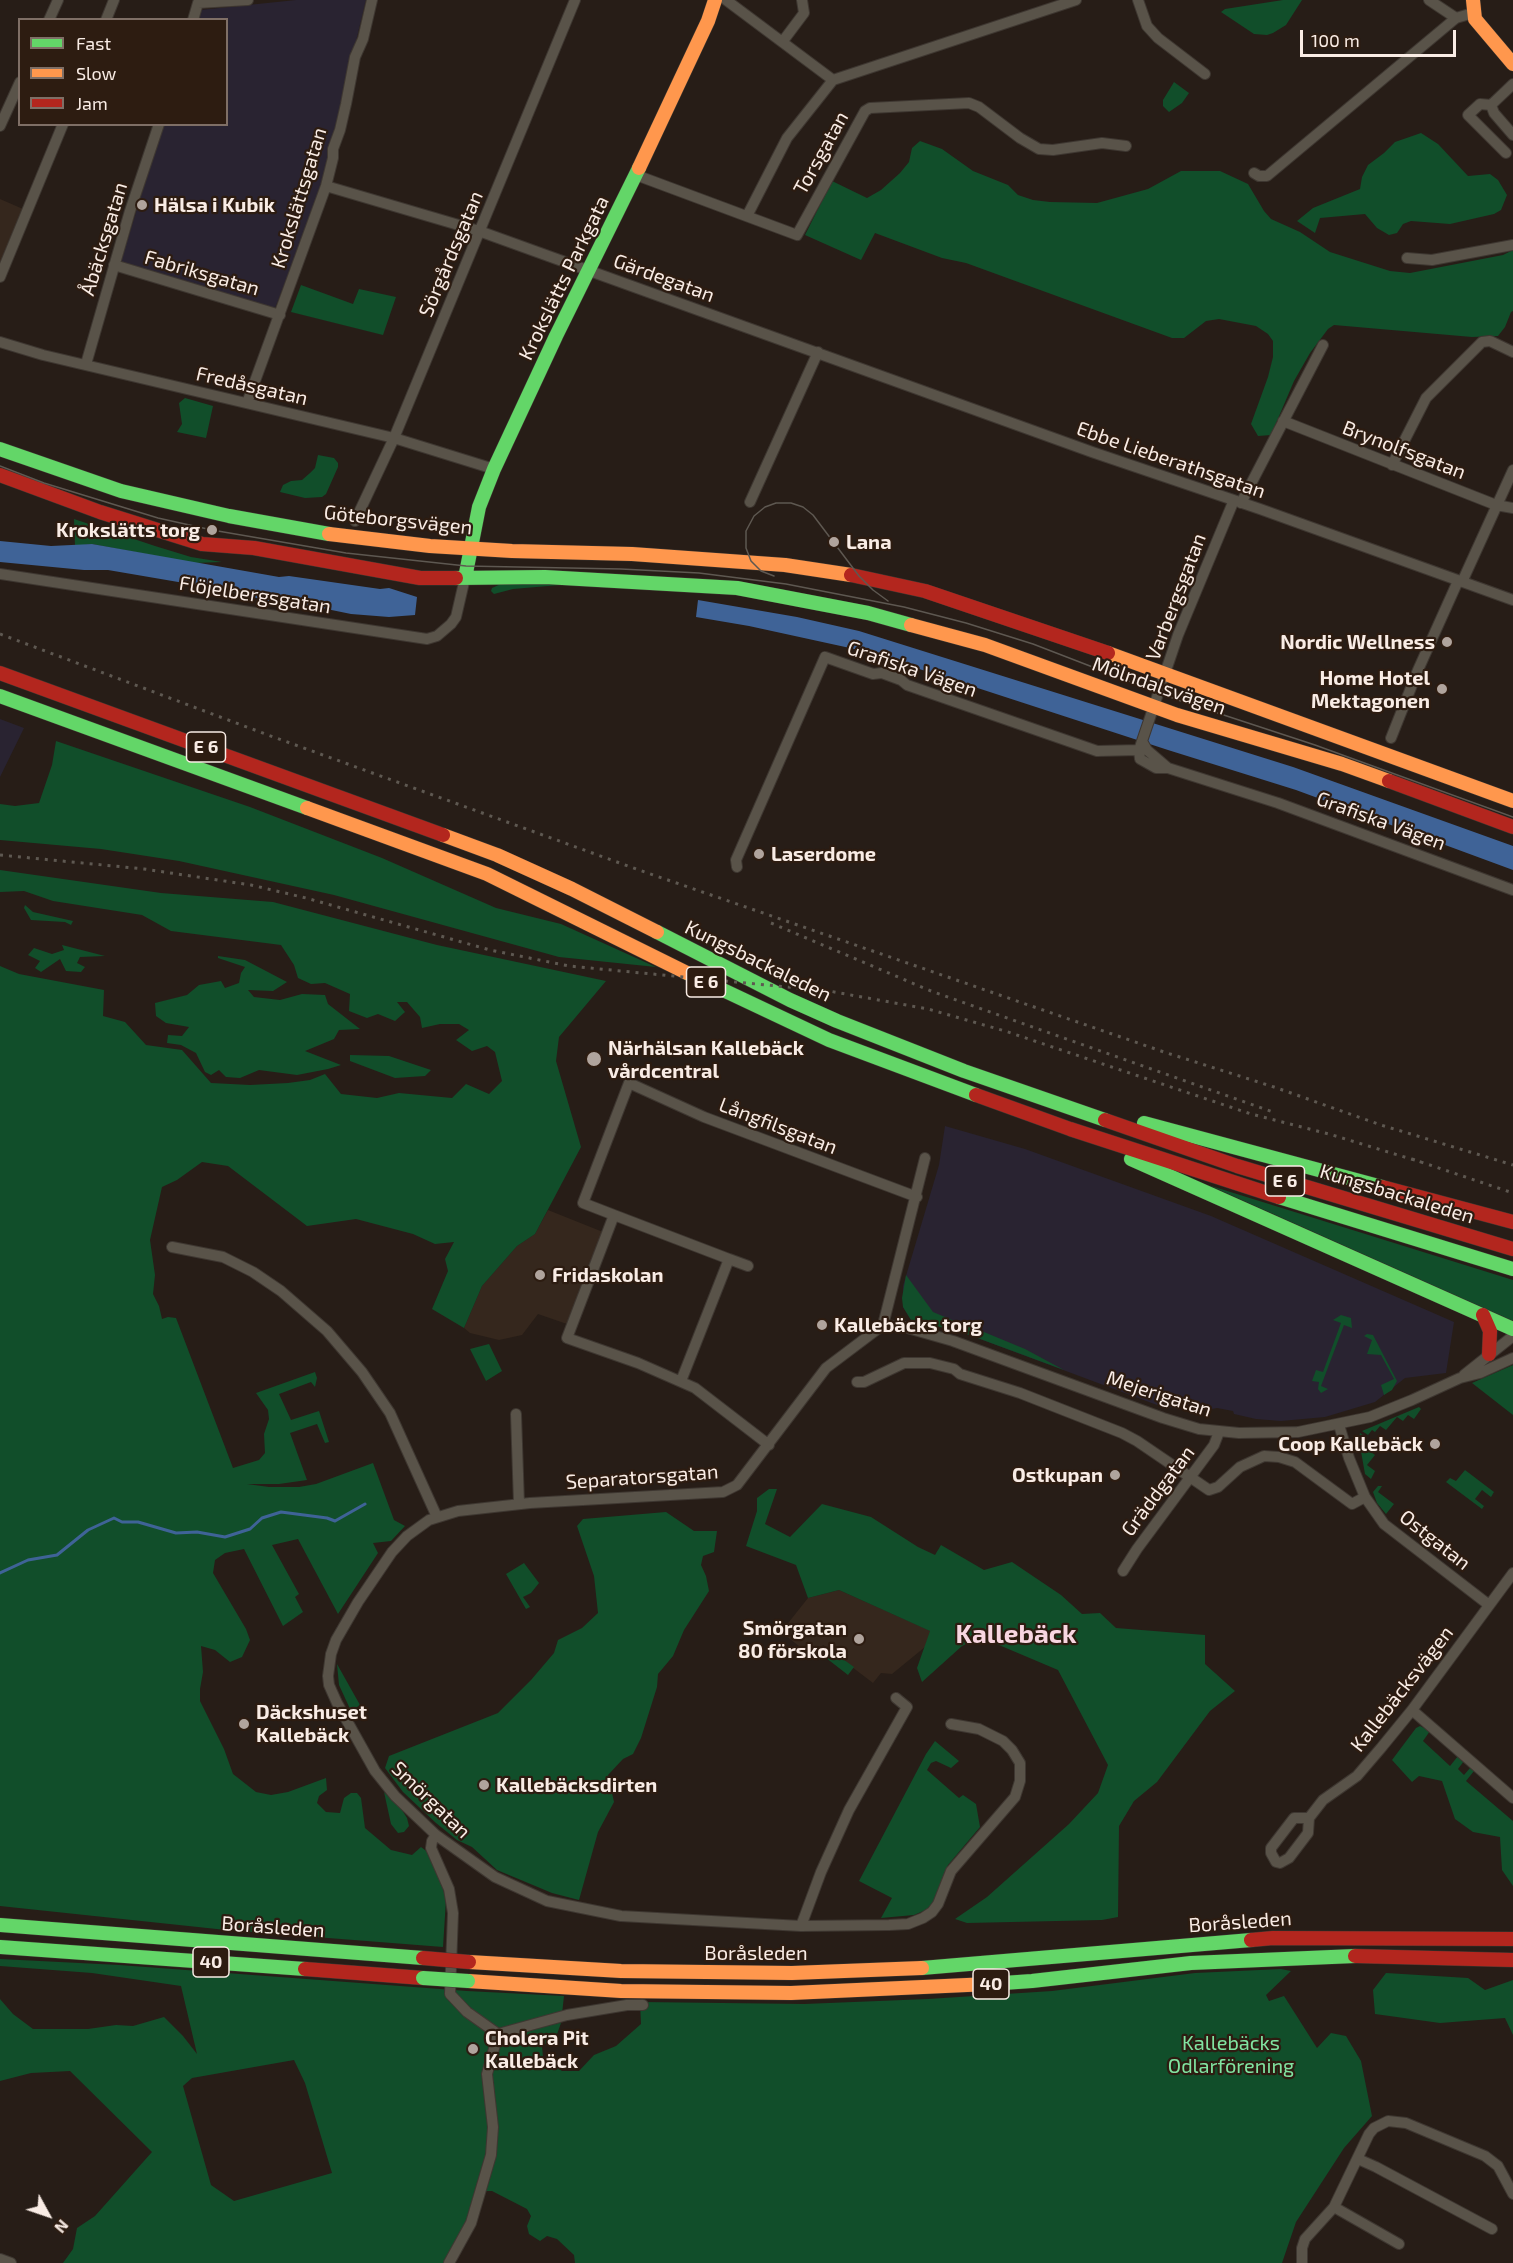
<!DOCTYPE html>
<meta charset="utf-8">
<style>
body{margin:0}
#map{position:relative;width:1513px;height:2263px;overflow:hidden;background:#271d17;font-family:"Exo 2",sans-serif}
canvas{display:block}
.legend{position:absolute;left:18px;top:18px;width:210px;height:108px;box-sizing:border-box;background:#2d1c11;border:2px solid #7f6f66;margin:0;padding:8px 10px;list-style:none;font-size:18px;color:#f9ece5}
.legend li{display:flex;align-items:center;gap:12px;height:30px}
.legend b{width:30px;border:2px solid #7f6f66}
.north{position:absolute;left:18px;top:2185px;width:60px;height:60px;-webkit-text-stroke:4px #2d1c11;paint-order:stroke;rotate:130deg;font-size:16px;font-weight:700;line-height:24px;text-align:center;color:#f9ece5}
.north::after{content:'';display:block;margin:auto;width:21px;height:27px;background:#f9ece5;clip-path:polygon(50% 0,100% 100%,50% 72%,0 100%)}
.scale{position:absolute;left:1300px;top:30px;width:156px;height:27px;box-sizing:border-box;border:3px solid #f9ece5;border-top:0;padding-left:8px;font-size:18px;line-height:21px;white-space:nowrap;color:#f9ece5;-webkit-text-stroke:4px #2d1c11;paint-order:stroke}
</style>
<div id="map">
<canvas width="1513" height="2263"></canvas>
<ul class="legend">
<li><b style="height:8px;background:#63d668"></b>Fast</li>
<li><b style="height:8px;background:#ff974d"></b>Slow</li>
<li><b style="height:8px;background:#b3261e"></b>Jam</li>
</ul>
<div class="north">N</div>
<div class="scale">100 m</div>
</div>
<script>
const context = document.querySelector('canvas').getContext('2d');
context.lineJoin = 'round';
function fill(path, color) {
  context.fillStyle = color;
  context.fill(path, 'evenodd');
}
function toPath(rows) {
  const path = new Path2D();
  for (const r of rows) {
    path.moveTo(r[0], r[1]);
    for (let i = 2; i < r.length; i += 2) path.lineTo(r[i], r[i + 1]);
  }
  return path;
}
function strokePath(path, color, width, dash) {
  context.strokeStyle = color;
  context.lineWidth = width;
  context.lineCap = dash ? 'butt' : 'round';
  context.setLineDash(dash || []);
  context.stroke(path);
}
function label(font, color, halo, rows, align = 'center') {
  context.font = font + ' "Exo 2",sans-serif';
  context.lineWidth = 4.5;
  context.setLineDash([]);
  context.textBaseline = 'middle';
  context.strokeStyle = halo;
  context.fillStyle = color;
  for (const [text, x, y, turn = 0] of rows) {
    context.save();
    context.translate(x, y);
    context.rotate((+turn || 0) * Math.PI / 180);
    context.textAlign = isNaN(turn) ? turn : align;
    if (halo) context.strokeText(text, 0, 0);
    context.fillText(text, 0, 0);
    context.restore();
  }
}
const industrial = toPath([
 [296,0,366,0,322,181,306,231,275,308,120,264,163,125,226,124,226,20,197,19,200,10],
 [0,719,24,728,0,777],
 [945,1126,1025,1149,1211,1216,1454,1322,1446,1373,1405,1378,1375,1402,1325,1417,1281,1421,1256,1419,1234,1414,1233,1411,1217,1408,1202,1411,1188,1411,1157,1405,964,1333,941,1326,916,1323,911,1320,903,1307,903,1286,939,1165]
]);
const education = toPath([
 [0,199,23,209,0,267],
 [548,1210,603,1232,567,1324,538,1314,522,1335,499,1340,470,1333,464,1328,482,1286,517,1246,535,1234],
 [839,1590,931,1631,925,1647,892,1674,881,1673,873,1683,823,1645,813,1657,781,1632,808,1598]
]);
const green = toPath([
 [1283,0,1302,0,1286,25,1273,33,1267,35,1254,34,1221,12,1225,9],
 [1174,82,1189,93,1182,103,1169,112,1163,106,1163,100],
 [1421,133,1438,144,1468,176,1490,174,1498,180,1507,195,1501,210,1494,214,1450,224,1411,221,1403,224,1397,233,1389,235,1377,228,1365,214,1320,218,1315,233,1297,221,1313,208,1360,189,1362,177,1368,165,1384,153,1395,142],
 [920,141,942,149,973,171,1008,185,1018,195,1033,200,1050,202,1097,203,1148,189,1181,171,1220,171,1248,184,1264,211,1271,219,1300,232,1330,252,1390,271,1410,273,1503,255,1513,250,1513,311,1511,312,1505,327,1498,336,1472,337,1334,325,1328,329,1310,353,1294,381,1271,435,1258,436,1251,424,1268,377,1273,357,1273,341,1268,334,1256,326,1219,319,1206,321,1184,338,1172,338,966,263,942,258,875,233,861,260,805,235,832,181,867,198,881,190,900,173,909,162,912,148],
 [301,285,353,304,359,289,396,297,383,335,291,312],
 [185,398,213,406,206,438,177,432,182,424,179,403],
 [318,455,334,458,338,463,338,467,326,494,322,497,305,498,280,492,283,485,291,481,302,480,310,473,315,468],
 [74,519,155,546,191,557,222,562,194,563,92,544,75,546],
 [588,582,712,592,712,594,648,589,560,585,513,589,494,594,491,591,492,588,503,583],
 [56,741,250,807,382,858,496,908,561,924,656,967,559,957,334,895,179,861,101,849,0,840,0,804,15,806,39,803,52,765],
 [0,870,161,893,273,902,437,945,606,981,559,1037,556,1061,581,1147,535,1234,517,1246,482,1286,464,1328,432,1309,448,1271,445,1259,454,1242,435,1244,413,1234,356,1219,307,1226,228,1166,202,1162,177,1180,162,1187,150,1240,155,1275,153,1294,159,1306,162,1319,168,1317,176,1318,233,1468,259,1460,265,1453,264,1434,269,1419,268,1410,256,1393,315,1372,317,1378,315,1387,311,1382,279,1394,291,1420,319,1411,329,1442,325,1443,317,1424,290,1433,307,1480,279,1484,247,1484,269,1487,299,1487,316,1484,373,1463,394,1520,405,1526,391,1541,373,1543,378,1553,338,1614,298,1539,272,1545,299,1594,295,1597,303,1612,283,1626,244,1549,225,1553,215,1560,213,1573,246,1629,250,1640,242,1657,230,1662,215,1650,201,1646,203,1672,200,1689,200,1701,224,1749,233,1774,256,1792,271,1795,288,1792,326,1778,327,1790,319,1796,317,1803,326,1812,340,1813,344,1798,351,1793,357,1793,361,1798,365,1828,391,1850,412,1855,421,1847,429,1853,437,1866,446,1900,443,1947,226,1930,0,1906,0,966,19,974,104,990,103,1016,125,1022,146,1045,182,1050,211,1083,250,1085,288,1083,310,1080,325,1074,341,1094,377,1098,399,1093,452,1098,466,1084,489,1094,502,1081,495,1052,487,1046,472,1051,456,1040,469,1030,459,1024,440,1024,422,1028,420,1017,407,1002,397,1002,405,1012,395,1021,378,1014,367,1018,349,1011,350,994,325,983,311,984,298,978,294,965,281,945,171,931,142,915,53,901,24,891,0,892],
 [25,905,33,912,73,921,71,925,65,922,31,920,24,908],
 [62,945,105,956,80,957,77,963,85,967,81,972,66,971,60,959,41,972,35,968,40,961,28,955,34,948,52,954,64,950],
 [218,956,245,960,287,982,273,991,248,990,254,997,280,1000,302,994,325,995,328,1004,360,1029,339,1030,334,1039,305,1051,341,1065,328,1069,297,1075,259,1070,240,1078,226,1077,219,1070,211,1075,205,1072,196,1053,181,1045,167,1043,168,1035,182,1036,189,1027,166,1023,156,1016,155,1003,187,995,199,985,221,981,225,988,239,983,241,973,245,967,218,958],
 [350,1055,389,1056,431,1070,425,1076,395,1078,350,1061],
 [1208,1185,1513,1280,1513,1321],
 [906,1275,933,1312,964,1325,961,1332,911,1320,903,1307,902,1298],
 [1341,1315,1351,1318,1352,1328,1344,1325,1321,1386,1328,1389,1321,1393,1318,1389,1319,1382,1312,1381,1316,1370,1323,1372,1341,1323,1333,1320],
 [967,1325,1025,1349,1064,1370,964,1333],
 [1367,1334,1373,1335,1397,1381,1392,1390,1384,1395,1381,1385,1394,1379,1381,1355,1367,1354,1372,1340,1364,1336],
 [489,1344,502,1371,486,1381,470,1349],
 [1513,1365,1513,1415,1472,1383],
 [1419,1407,1421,1409,1414,1419,1408,1415,1403,1421,1397,1417,1386,1430,1380,1426,1375,1432,1372,1430,1368,1435,1362,1431],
 [1360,1433,1366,1437,1361,1444,1375,1455,1367,1465,1375,1471,1371,1479,1365,1474,1359,1440],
 [1465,1470,1494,1492,1491,1497,1482,1490,1475,1499,1484,1506,1482,1509,1446,1482,1450,1478,1456,1481],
 [1378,1486,1382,1486,1378,1492,1394,1504,1386,1514,1377,1503,1373,1492],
 [769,1489,777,1489,765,1524,790,1537,822,1504,871,1517,918,1547,935,1555,941,1545,984,1570,1012,1562,1061,1595,1082,1614,1100,1613,1116,1628,1205,1635,1205,1664,1235,1691,1210,1711,1157,1782,1134,1801,1119,1826,1118,1917,1102,1920,967,1923,955,1919,987,1897,1069,1824,1098,1793,1108,1765,1058,1670,980,1637,962,1646,922,1682,917,1668,930,1631,839,1590,808,1598,796,1565,746,1546,757,1511,757,1498],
 [666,1512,694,1531,717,1531,714,1552,703,1556,701,1565,706,1576,709,1591,684,1630,673,1656,658,1674,657,1687,641,1738,633,1754,623,1759,608,1775,614,1802,598,1832,579,1900,552,1893,497,1870,472,1847,457,1840,436,1823,403,1792,385,1768,389,1756,498,1713,531,1680,554,1653,558,1640,582,1628,598,1613,594,1576,577,1526,583,1519],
 [524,1563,539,1583,531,1593,523,1597,530,1607,526,1609,506,1574],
 [826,1647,854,1667,848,1675,821,1654],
 [337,1664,360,1705,351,1711,339,1685],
 [1420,1726,1430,1731,1423,1741,1450,1766,1458,1756,1464,1761,1458,1769,1464,1775,1470,1768,1474,1771,1466,1781,1513,1821,1513,1886,1502,1870,1500,1837,1473,1832,1455,1819,1442,1781,1419,1776,1412,1782,1392,1760,1416,1728],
 [935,1741,959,1761,951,1768,936,1761,931,1763,927,1770,959,1798,963,1795,976,1804,980,1827,948,1865,934,1903,928,1909,914,1915,881,1918,892,1898,859,1881,926,1754],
 [384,1792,402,1810,407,1818,409,1826,404,1832,398,1833,391,1824],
 [0,1959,119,1965,467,1991,564,1996,561,2023,556,2037,542,2046,543,2057,562,2071,579,2071,594,2055,616,2046,641,2024,640,2002,804,2004,928,1999,1052,1991,1195,1973,1281,1969,1291,1971,1266,1995,1269,2001,1284,1996,1317,2048,1331,2033,1346,2036,1361,2061,1372,2116,1344,2148,1296,2222,1282,2263,575,2263,574,2255,557,2239,547,2236,540,2241,529,2234,527,2226,531,2216,527,2209,492,2191,479,2191,471,2214,445,2263,63,2263,73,2249,77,2228,95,2216,152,2152,70,2071,31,2073,0,2081,0,1999,13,2014,33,2029,88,2029,116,2025,133,2026,164,2017,183,2036,197,2054,181,1986,92,1973,0,1966],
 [294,2060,305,2083,332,2173,234,2201,211,2185,183,2086,192,2078],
 [1386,1973,1468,1978,1485,1990,1513,1980,1513,2035,1505,2018,1440,2023,1375,2014,1373,1990]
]);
const water = toPath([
 [0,541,51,546,92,544,279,577,289,576,380,589,389,588,417,597,415,615,389,617,351,614,312,606,276,603,225,590,108,570,84,570,0,562],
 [698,600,797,617,859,631,1293,767,1513,846,1513,870,1296,790,1168,750,910,666,859,650,749,626,696,617]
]);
const stream = toPath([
 [0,1573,28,1560,57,1555,88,1530,114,1518,122,1522,138,1522,176,1533,197,1532,225,1537,250,1529,262,1518,281,1512,327,1518,335,1521,365,1504]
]);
const street = toPath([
 [726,0,833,80],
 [1138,0,1147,26,1158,38,1205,74],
 [1429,0,1456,18],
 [49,20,58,0],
 [106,20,114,0],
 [193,20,198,3,248,0],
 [783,41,804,13,802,0],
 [1513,84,1491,105,1494,113,1513,135],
 [1491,105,1480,104,1468,115,1506,153],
 [0,126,20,82],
 [1254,173,1259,176,1267,176,1456,18,1473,13],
 [636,175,797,235,865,111,870,108,969,103,979,107,1020,138,1039,149,1053,150,1102,143,1126,146],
 [326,186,479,231,1092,452,1260,509,1513,600],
 [747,216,787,138,833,80,1076,0],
 [1407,258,1432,260,1513,245],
 [114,265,280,315],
 [0,277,63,124],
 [0,342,43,355,394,438,494,469],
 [86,364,130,211,159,124],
 [247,403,326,186,333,158,333,149,340,130,346,104,355,57,363,39,372,0],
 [1283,421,1496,505,1513,508],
 [1392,465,1426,398,1482,342,1490,341,1513,352],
 [1234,500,1178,635,1139,750,1140,759,1156,768,1168,768,1278,803,1513,890],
 [750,502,818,352],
 [1241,503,1323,345],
 [355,521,394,438,575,0],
 [0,574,427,639,437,636,451,624,456,617,465,578],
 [1462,582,1513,470],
 [1391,738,1418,670,1458,581],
 [1143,743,1147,750,1168,768],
 [737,867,736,860,825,657,873,674,882,673,901,680,907,685,1097,751,1139,750],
 [925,1158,883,1325,826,1368,737,1485,723,1492,530,1503,458,1511,429,1520,407,1536,392,1552,358,1602,336,1640,331,1654,328,1676,329,1685,337,1703,375,1771,395,1796,436,1835,495,1877,547,1901,621,1916,801,1926,889,1925,908,1924,923,1918,932,1912,938,1904,951,1871,1015,1797,1020,1781,1020,1763,1012,1750,1003,1741,979,1729,951,1724],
 [614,1215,583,1203,629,1083,704,1117,917,1197],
 [172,1247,223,1257,253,1272,281,1291,327,1331,362,1372,390,1413,437,1517],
 [729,1259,614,1215,567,1338,638,1363,695,1388,769,1445],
 [883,1325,904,1327,953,1341,1163,1418,1199,1429,1239,1433,1298,1432,1370,1417,1412,1400,1460,1378,1480,1373,1513,1358],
 [1464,1375,1513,1336],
 [681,1381,729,1259,748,1266],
 [857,1382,864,1382,904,1363,930,1363,954,1369,960,1374,1020,1393,1122,1433,1137,1441,1209,1490,1218,1487,1240,1467,1264,1456,1279,1457,1295,1462,1352,1504,1365,1497],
 [516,1414,519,1504],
 [1339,1425,1349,1458,1365,1497,1384,1524,1489,1605],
 [1123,1571,1137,1549,1214,1445,1219,1432],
 [1412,1710,1513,1798],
 [1309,1818,1294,1818,1271,1848,1271,1853,1276,1862,1280,1863,1289,1858,1308,1833,1309,1818,1323,1800,1357,1776,1381,1748,1412,1710,1513,1573],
 [436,1835,432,1841,431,1848,449,1889,453,1913,450,1994,467,2012,498,2034],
 [801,1926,821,1872,849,1810,907,1707,896,1698],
 [498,2034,567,2015,627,2005,643,2005],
 [1358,2159,1376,2167,1492,2229],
 [1334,2207,1399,2244],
 [0,2259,11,2263],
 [449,2263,471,2223,491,2155,493,2127,487,2074,498,2034],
 [1302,2263,1302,2248,1305,2239,1334,2207,1369,2134,1374,2128,1388,2121,1406,2123,1485,2156,1498,2166,1513,2194]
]);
const fast = toPath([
 [0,449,121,491,229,516,329,534],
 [456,578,545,577,737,588,868,613,911,625],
 [465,578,479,507,494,469,556,336,639,168],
 [0,696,307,808],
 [657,932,790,1000,837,1021,964,1071,1105,1120],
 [687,973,829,1040,976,1095],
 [1144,1123,1382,1187],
 [1131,1159,1513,1329],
 [1279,1197,1513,1269],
 [0,1925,423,1958],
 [0,1947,305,1969],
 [922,1968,1251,1940],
 [989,1984,1032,1981,1191,1963,1355,1956]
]);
const slow = toPath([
 [1473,0,1475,19,1513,64],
 [639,168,708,21,715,0],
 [329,534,430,546,512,551,632,554,785,565,851,575],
 [911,625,985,645,1177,715,1342,764,1389,781],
 [1108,653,1513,801],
 [307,808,487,874,687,973],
 [443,835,497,855,572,889,657,932],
 [469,1962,621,1971,792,1973,922,1968],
 [468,1981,621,1991,791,1993,989,1984]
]);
const jam = toPath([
 [0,475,100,512,202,544,254,548,420,578,456,578],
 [851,575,925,591,1108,653],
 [0,673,443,835],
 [1389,781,1513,827],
 [976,1095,1070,1129,1279,1197],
 [1105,1120,1237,1166,1513,1249],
 [1382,1187,1513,1222],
 [1483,1315,1490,1331,1489,1354],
 [1251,1940,1273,1938,1513,1939],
 [1355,1956,1513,1960],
 [305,1969,423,1978]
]);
const tram = toPath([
 [0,466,44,483,158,518,212,530,346,553,466,566,621,569,699,573,786,584,904,607,966,623,1033,644,1178,700,1315,745,1513,817],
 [774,576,761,571,751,561,746,548,746,531,754,516,765,507,776,503,791,503,803,507,813,515,859,576,873,590,888,601]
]);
const rail = toPath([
 [0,634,268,735,639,870,1164,1052,1274,1087,1381,1125,1513,1165],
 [0,855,144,869,251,885,306,898,490,950,569,966,829,991,928,1009,1005,1031,1251,1114,1329,1134,1421,1162],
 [771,923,931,991,1276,1113],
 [1412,1159,1513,1193]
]);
const fastBridge = toPath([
 [423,1978,468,1981]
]);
const jamBridge = toPath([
 [423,1958,469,1962]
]);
const markers = [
 [142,205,6,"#b0a49d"],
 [212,530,6,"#b0a49d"],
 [834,542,6,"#b0a49d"],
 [1447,642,6,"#b0a49d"],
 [1442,689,6,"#b0a49d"],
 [759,854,6,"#b0a49d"],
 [594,1059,8,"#b0a49d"],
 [540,1275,6,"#b0a49d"],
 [822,1325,6,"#b0a49d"],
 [1435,1444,6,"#b0a49d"],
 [1115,1475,6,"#b0a49d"],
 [859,1639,6,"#b0a49d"],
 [244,1724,6,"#b0a49d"],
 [484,1785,6,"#b0a49d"],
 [473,2049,6,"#b0a49d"]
];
const shields = [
 [206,747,39],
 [706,982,39],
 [1285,1181,39],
 [211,1962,36],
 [991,1984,36]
];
const shieldNames = [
 ["E 6",206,747],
 ["E 6",706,982],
 ["E 6",1285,1181],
 ["40",211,1962],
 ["40",991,1984]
];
const streetNames = [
 ["Torsgatan",821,153,-61],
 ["Krokslättsgatan",299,198,-73],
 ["Åbäcksgatan",104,239,-73],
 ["Sörgårdsgatan",451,254,-67],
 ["Fabriksgatan",202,273,16],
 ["Krokslätts Parkgata",564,278,-64],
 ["Gärdegatan",664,278,20],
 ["Fredåsgatan",252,386,13],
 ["Brynolfsgatan",1404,450,21],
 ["Ebbe Lieberathsgatan",1171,460,19],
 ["Göteborgsvägen",398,520,6],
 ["Flöjelbergsgatan",255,595,9],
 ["Varbergsgatan",1176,597,-69],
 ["Grafiska Vägen",912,669,19],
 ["Mölndalsvägen",1159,686,19],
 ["Grafiska Vägen",1381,821,20],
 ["Kungsbackaleden",758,961,26],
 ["Långfilsgatan",778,1126,21],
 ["Kungsbackaleden",1397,1194,17],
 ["Mejerigatan",1159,1394,18],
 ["Separatorsgatan",642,1477,-4],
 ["Gräddgatan",1158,1491,-53],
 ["Ostgatan",1435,1540,38],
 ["Kallebäcksvägen",1402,1689,-52],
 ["Smörgatan",431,1800,44],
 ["Boråsleden",1240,1922,-4],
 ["Boråsleden",273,1927,4],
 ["Boråsleden",756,1953]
];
const poiNames = [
 ["Hälsa i Kubik",154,205],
 ["Krokslätts torg",200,530,"right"],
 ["Lana",846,542],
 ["Nordic Wellness",1435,642,"right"],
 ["Home Hotel",1430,678,"right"],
 ["Mektagonen",1430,701,"right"],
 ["Laserdome",771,854],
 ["Närhälsan Kallebäck",608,1048],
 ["vårdcentral",608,1071],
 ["Fridaskolan",552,1275],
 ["Kallebäcks torg",834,1325],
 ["Coop Kallebäck",1423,1444,"right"],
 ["Ostkupan",1103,1475,"right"],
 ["Smörgatan",847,1628,"right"],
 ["80 förskola",847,1651,"right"],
 ["Däckshuset",256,1712],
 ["Kallebäck",256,1735],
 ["Kallebäcksdirten",496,1785],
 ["Cholera Pit",485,2038],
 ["Kallebäck",485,2061]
];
const parkNames = [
 ["Kallebäcks",1231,2043],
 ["Odlarförening",1231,2066]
];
const districtNames = [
 ["Kallebäck",1016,1634]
];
fill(industrial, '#292331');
fill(education, '#35271d');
fill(green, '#114e2a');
fill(water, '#3f6397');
strokePath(stream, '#3f6397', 3);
strokePath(street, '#3e3731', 12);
strokePath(fast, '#3e3731', 15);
strokePath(slow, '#3e3731', 15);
strokePath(jam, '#3e3731', 15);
strokePath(street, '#595349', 10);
strokePath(fast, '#63d668', 14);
strokePath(slow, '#ff974d', 14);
strokePath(jam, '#b3261e', 14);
strokePath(tram, '#5e5851', 1.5);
strokePath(rail, '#5e5851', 3, [3, 6]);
strokePath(fastBridge, '#3e3731', 15, []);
strokePath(jamBridge, '#3e3731', 15, []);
strokePath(fastBridge, '#63d668', 14);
strokePath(jamBridge, '#b3261e', 14);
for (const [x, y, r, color] of markers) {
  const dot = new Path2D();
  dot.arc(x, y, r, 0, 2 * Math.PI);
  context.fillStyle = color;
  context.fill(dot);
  strokePath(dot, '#2d1c11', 2);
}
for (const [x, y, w] of shields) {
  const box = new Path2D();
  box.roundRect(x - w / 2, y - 15, w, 30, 4.5);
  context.fillStyle = '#2d1c11';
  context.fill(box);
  strokePath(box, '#f9ece5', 1.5);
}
label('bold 18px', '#f9ece5', null, shieldNames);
label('20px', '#f9ece5', '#2d1c11', streetNames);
label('bold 20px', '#f9ece5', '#2d1c11', poiNames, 'left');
label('20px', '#81e4a1', '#2d1c11', parkNames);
label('bold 26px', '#f8d6e1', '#2d1c11', districtNames);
</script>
